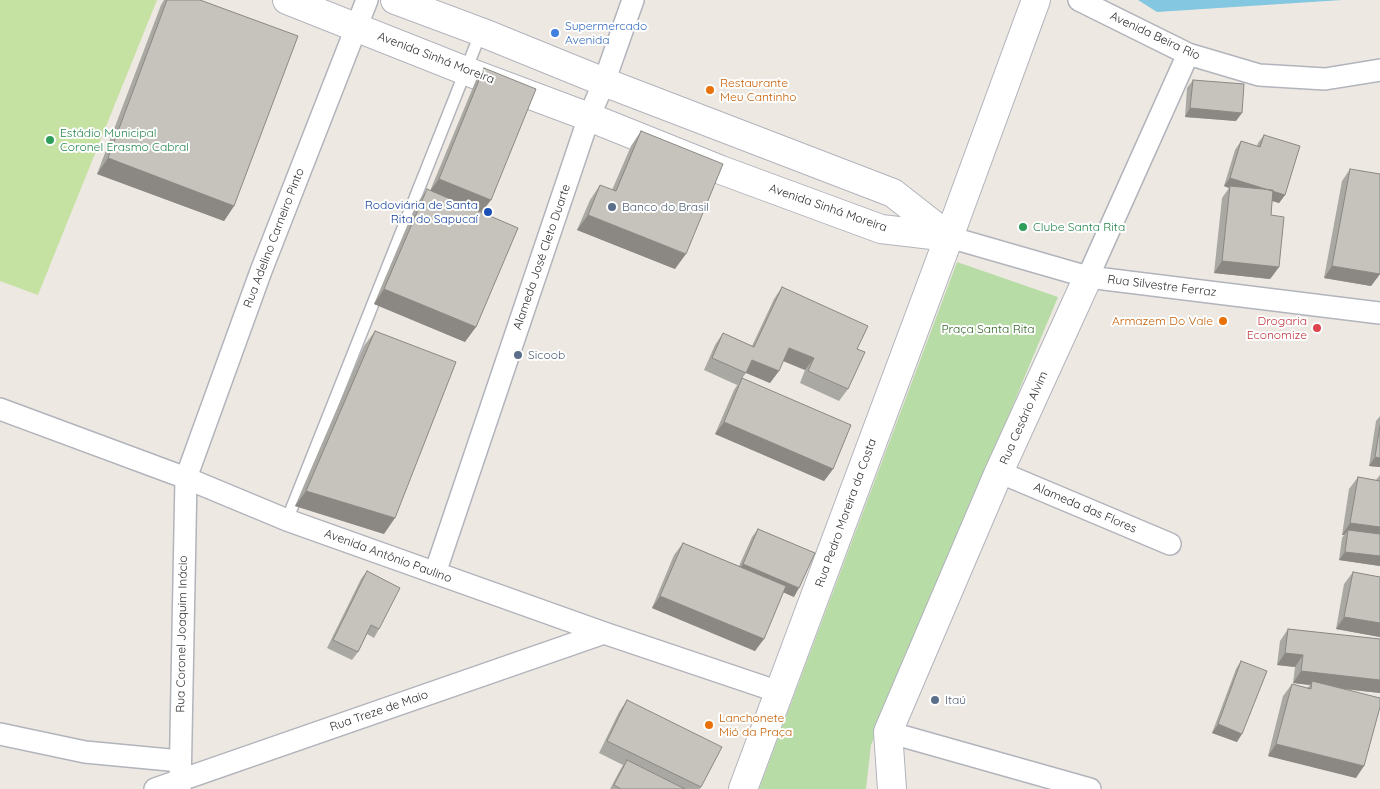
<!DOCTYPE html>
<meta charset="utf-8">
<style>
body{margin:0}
canvas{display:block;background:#ede8e2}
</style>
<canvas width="1380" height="789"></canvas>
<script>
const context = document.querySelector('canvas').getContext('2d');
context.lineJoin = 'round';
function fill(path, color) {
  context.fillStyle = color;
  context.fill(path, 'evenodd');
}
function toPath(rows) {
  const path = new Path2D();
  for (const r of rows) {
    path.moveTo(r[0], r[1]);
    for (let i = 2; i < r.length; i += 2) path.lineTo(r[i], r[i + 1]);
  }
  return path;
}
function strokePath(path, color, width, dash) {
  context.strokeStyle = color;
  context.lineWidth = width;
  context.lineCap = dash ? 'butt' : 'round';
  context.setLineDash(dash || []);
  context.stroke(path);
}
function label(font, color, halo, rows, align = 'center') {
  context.font = font + ' Quicksand,sans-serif';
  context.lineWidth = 4;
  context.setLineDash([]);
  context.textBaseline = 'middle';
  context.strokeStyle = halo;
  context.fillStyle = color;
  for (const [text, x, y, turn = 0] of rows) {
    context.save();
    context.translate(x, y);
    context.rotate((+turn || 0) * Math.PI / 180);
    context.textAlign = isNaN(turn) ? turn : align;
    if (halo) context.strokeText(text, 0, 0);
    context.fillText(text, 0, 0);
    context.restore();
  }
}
const green = toPath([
 [957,262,1058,297,871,745,866,789,759,789]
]);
const pitch = toPath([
 [0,0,157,0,38,295,0,281]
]);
const water = toPath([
 [1138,0,1342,0,1157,12]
]);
const lane = toPath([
 [287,520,481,32]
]);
const street = toPath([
 [1079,0,1188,54,1259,75,1325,79,1380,70],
 [949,237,1088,277,1380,313],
 [1088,277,1188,54],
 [0,409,186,478,287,520,604,633,779,692],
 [999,472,1170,544],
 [435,573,589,117,604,82,633,0],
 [888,732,1090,789],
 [0,734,85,752,180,761],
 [155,789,604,633],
 [180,789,186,478,261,271,367,0]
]);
const secondary = toPath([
 [287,0,466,71,589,117,721,170,881,229,949,237],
 [395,0,481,32,604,82,893,193,949,237],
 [743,789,949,237,1036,0],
 [892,789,888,732,999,472,1088,277]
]);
const wall = toPath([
 [164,0,200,0,234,206,224,221,97,174,161,5],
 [484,68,482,212,430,191,476,80],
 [1193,80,1236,121,1185,117,1187,88],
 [641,131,675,269,577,230,590,200,600,185,612,190,631,146],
 [1264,135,1285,195,1279,203,1272,201,1271,215,1279,267,1270,279,1214,273,1222,198,1229,188,1224,186,1235,150,1241,141,1257,146,1258,143],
 [1350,169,1380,274,1371,286,1324,278,1342,181],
 [427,189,465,342,374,304,416,205],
 [782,287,857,349,848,389,839,401,800,383,805,370,783,361,770,383,746,373,737,385,704,370,715,345,723,333,752,346,774,299],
 [375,331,384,534,295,506,364,346],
 [742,378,833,469,824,481,715,434,734,390],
 [1380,416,1380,467,1369,466,1376,421],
 [1380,475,1380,566,1339,560,1342,538,1344,535,1342,535,1349,489,1358,477,1376,480],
 [758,529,794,597,783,592,755,651,652,608,674,555,683,543,739,566,752,537],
 [367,571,379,629,374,638,367,634,358,652,352,660,327,648,361,579],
 [1353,572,1380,577,1380,637,1336,629,1344,584],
 [1288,629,1380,639,1380,693,1342,689,1356,778,1268,756,1283,696,1292,684,1307,688,1310,685,1293,683,1295,667,1277,665,1280,641],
 [1241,661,1237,742,1212,733,1236,669],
 [627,700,701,787,700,789,610,789,619,772,623,765,599,753,619,712]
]);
const shadedWall = toPath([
 [1190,108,1242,113,1236,121,1185,117],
 [108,158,234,206,224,221,97,174],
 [1230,178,1285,195,1279,203,1230,188,1230,186,1229,188,1224,186],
 [439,179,491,200,482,212,430,191],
 [588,215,686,254,675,269,577,230],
 [1222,261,1279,267,1270,279,1214,273],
 [1332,266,1380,274,1371,286,1324,278],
 [384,289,476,327,465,342,374,304],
 [789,348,814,358,805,370,781,360],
 [752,360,779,371,770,383,744,372],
 [724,422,833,469,824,481,715,434],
 [1375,457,1380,458,1380,467,1369,466],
 [306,491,395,518,384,534,295,506],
 [1350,523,1380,527,1380,541,1348,530,1344,535,1342,535],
 [1345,552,1380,556,1380,566,1339,560],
 [743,564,799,588,794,597,737,572],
 [660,596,764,639,755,651,652,608],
 [1344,617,1380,623,1380,637,1336,629],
 [1285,653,1303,655,1295,667,1277,665],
 [1301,671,1380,680,1380,693,1311,685,1312,681,1310,685,1293,683],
 [1218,724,1242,734,1237,742,1212,733],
 [1276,744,1364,766,1356,778,1268,756]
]);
const building = toPath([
 [167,0,200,0,298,36,234,206,108,158,167,0],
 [484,68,536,89,491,200,439,179,484,68],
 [1193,80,1244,84,1242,113,1190,108,1193,80],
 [641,131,723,164,686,254,588,215,600,185,616,191,641,131],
 [1264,135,1300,146,1285,195,1230,178,1241,141,1260,147,1264,135],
 [1350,169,1380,174,1380,274,1332,266,1350,169],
 [1230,186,1273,190,1271,215,1284,217,1279,267,1222,261,1230,186],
 [427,189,518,228,476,327,384,289,427,189],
 [782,287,868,326,857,349,865,352,848,389,808,371,814,358,789,348,779,371,752,360,746,373,712,358,723,333,754,347,782,287],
 [375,331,456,362,395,518,306,491,375,331],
 [742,378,851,425,833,469,724,422,742,378],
 [1380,426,1380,458,1375,457,1380,426],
 [1358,477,1380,481,1380,527,1350,523,1358,477],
 [758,529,815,553,799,588,743,564,758,529],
 [1348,530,1380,534,1380,556,1345,552,1348,530],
 [683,543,786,586,764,639,660,596,683,543],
 [367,571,400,588,379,629,371,625,358,652,333,640,367,571],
 [1353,572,1380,577,1380,623,1344,617,1353,572],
 [1288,629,1380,639,1380,680,1301,671,1303,655,1285,653,1288,629],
 [1241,661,1267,671,1242,734,1218,724,1241,661],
 [1312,681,1380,698,1380,707,1364,766,1276,744,1292,684,1311,689,1312,681],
 [627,700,722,747,701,787,607,741,627,700],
 [627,760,685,789,621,789,614,785,627,760]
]);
const markers = [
 [555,33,5,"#3f7fe0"],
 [710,90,5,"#e8710a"],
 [50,140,5,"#2e9e5b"],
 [612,207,5,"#5c6f8a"],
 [488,212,5,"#1a4fb4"],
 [1023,227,5,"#2e9e5b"],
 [1223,321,5,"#e8710a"],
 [1317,328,5,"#e0444e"],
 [518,355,5,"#5c6f8a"],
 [935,700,5,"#5c6f8a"],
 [709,725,5,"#e8710a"]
];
const shopNames = [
 ["Supermercado",565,26],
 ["Avenida",565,40]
];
const streetNames = [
 ["Avenida Beira Rio",1155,36,25],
 ["Avenida Sinhá Moreira",436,58,21],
 ["Avenida Sinhá Moreira",828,208,19],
 ["Rua Adelino Carneiro Pinto",274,238,-69],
 ["Alameda José Cleto Duarte",542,257,-71],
 ["Rua Silvestre Ferraz",1162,286,7],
 ["Rua Cesário Alvim",1024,418,-66],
 ["Alameda das Flores",1085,508,23],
 ["Rua Pedro Moreira da Costa",846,513,-70],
 ["Avenida Antônio Paulino",388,556,20],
 ["Rua Coronel Joaquim Inácio",182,634,-89],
 ["Rua Treze de Maio",379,711,-19]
];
const foodNames = [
 ["Restaurante",720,83],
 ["Meu Cantinho",720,97],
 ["Armazem Do Vale",1213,321,"right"],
 ["Lanchonete",719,718],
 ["Mió da Praça",719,732]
];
const leisureNames = [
 ["Estádio Municipal",60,133],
 ["Coronel Erasmo Cabral",60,147],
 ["Clube Santa Rita",1033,227]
];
const transitNames = [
 ["Rodoviária de Santa",478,205],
 ["Rita do Sapucaí",478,219]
];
const serviceNames = [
 ["Banco do Brasil",622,207],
 ["Sicoob",528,355],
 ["Itaú",945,700]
];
const healthNames = [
 ["Drogaria",1307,321],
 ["Economize",1307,335]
];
const parkNames = [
 ["Praça Santa Rita",988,329]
];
fill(green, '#b8dca6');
fill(pitch, '#c6e2a3');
fill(water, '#83c7e1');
strokePath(lane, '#b2b4bc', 14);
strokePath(street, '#b2b4bc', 24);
strokePath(secondary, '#b2b4bc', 30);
strokePath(lane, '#fff', 11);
strokePath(street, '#fff', 21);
strokePath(secondary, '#fff', 28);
fill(wall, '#aaa8a3');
fill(shadedWall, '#8b8884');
fill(building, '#c6c3bd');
strokePath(building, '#8b8884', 1);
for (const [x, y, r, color] of markers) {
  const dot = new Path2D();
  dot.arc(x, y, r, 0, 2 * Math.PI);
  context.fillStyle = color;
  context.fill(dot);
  strokePath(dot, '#fff', 2);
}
label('12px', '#366cbe', '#fff', shopNames, 'left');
label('12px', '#2e2e2e', '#fff', streetNames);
label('12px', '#c56008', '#fff', foodNames, 'left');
label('12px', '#27864d', '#fff', leisureNames, 'left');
label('12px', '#164399', '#fff', transitNames, 'right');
label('12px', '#4e5e75', '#fff', serviceNames, 'left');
label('12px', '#be3a42', '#fff', healthNames, 'right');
label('12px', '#316425', '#fff', parkNames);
</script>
